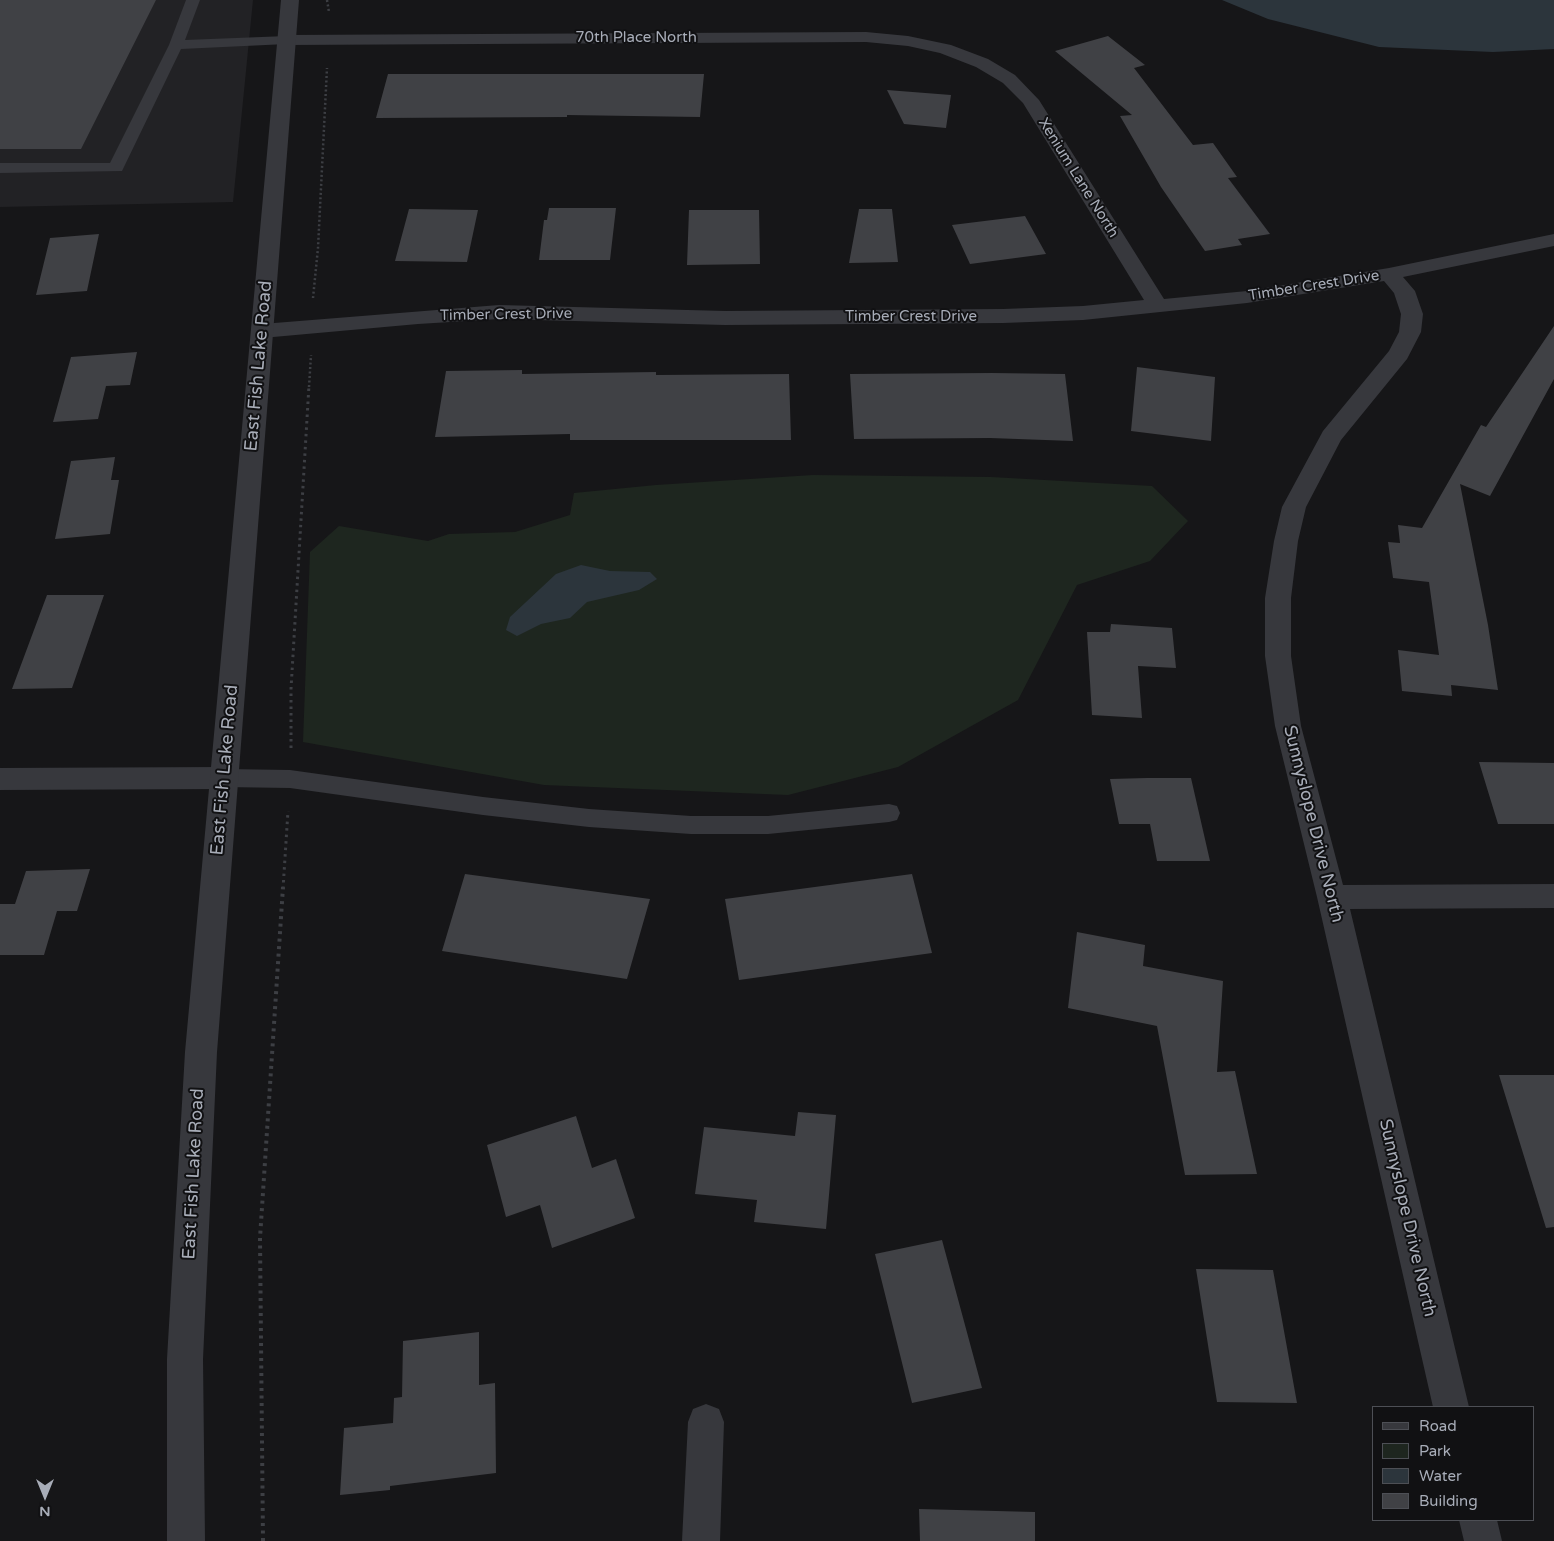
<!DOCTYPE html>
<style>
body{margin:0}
#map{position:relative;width:1554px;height:1541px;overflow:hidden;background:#161618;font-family:"Varela Round",sans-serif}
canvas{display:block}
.legend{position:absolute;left:1372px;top:1406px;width:162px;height:115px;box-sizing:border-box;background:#111113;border:1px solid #4d4f55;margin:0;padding:6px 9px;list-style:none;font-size:15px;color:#a8adb8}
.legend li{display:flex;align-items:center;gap:10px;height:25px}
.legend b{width:25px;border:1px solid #4d4f55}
.north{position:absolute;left:20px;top:1471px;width:50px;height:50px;-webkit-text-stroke:4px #111113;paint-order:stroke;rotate:180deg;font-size:14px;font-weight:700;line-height:20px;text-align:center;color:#a8adb8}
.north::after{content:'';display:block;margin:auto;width:18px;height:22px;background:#a8adb8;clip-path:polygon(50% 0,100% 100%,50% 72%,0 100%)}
</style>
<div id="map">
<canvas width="1554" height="1541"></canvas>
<ul class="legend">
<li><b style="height:6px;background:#37383d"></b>Road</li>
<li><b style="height:14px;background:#1e261f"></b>Park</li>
<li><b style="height:14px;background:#2c353c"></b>Water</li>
<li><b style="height:14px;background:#404145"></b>Building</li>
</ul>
<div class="north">N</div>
</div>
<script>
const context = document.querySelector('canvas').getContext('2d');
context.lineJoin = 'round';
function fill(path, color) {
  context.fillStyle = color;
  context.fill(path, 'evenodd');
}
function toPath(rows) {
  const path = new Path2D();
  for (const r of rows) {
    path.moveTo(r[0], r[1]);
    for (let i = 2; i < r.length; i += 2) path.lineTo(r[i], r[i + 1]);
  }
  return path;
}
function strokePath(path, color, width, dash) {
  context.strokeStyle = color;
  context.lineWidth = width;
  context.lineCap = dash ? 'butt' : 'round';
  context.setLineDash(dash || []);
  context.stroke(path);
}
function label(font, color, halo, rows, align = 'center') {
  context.font = font + ' "Varela Round",sans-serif';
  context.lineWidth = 4;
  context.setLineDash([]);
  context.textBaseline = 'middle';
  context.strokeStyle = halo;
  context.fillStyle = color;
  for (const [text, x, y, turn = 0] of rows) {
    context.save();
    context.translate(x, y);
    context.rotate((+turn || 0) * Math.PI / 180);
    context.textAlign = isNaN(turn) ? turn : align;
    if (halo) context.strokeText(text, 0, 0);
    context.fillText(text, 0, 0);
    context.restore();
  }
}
const built = toPath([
 [0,0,253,0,233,202,0,207]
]);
const green = toPath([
 [813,475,991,477,1152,486,1188,521,1150,561,1077,585,1018,700,898,767,788,795,544,785,303,742,310,552,339,526,428,541,449,534,515,532,570,515,574,493,656,485]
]);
const water = toPath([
 [1222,0,1554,0,1554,49,1493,52,1379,47,1268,19],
 [581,565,610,571,650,572,657,579,639,590,587,602,570,618,541,624,517,636,506,630,510,617,556,574]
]);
const building = toPath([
 [0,0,156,0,81,149,0,149],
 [1108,36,1145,65,1134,68,1193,145,1213,143,1237,177,1228,178,1270,234,1238,239,1242,245,1205,251,1161,187,1120,116,1132,115,1055,51],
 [388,74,704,74,700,117,567,115,567,117,376,118],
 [887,90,951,95,946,128,904,124],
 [549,208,616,208,610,260,539,260,544,220,547,220],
 [409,209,478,210,467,262,395,261],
 [859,209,892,209,898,262,849,263],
 [689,210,759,210,760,264,687,265],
 [1025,216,1046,254,970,264,952,225],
 [99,234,87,291,36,295,50,238],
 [1554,326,1554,379,1490,496,1460,484,1488,625,1498,690,1451,685,1452,696,1402,691,1398,650,1439,655,1429,582,1393,578,1388,542,1400,543,1398,525,1422,528,1481,425,1486,427],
 [137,352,130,385,106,386,98,419,53,422,71,357],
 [1137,367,1215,377,1211,441,1131,431],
 [522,370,522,374,656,372,656,375,789,374,791,440,570,440,570,434,435,437,446,371],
 [992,373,1065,374,1073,441,990,438,854,439,850,374],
 [115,457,111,480,119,480,110,534,55,539,71,461],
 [47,595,104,595,72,688,12,689],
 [1111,624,1172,628,1176,668,1138,666,1142,718,1092,715,1087,632,1110,632],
 [1479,762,1554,763,1554,824,1498,824],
 [1147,778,1191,778,1210,861,1157,861,1150,824,1119,824,1110,779],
 [90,869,77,911,57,911,44,955,0,955,0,904,15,904,26,871],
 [465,874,650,899,627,979,442,951],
 [912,874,932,953,739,980,725,899],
 [1077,932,1145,945,1143,966,1223,981,1217,1072,1235,1071,1257,1174,1185,1175,1157,1026,1068,1008],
 [1499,1075,1554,1075,1554,1227,1546,1228],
 [798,1112,836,1115,826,1229,754,1222,757,1200,695,1194,704,1127,795,1136],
 [576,1116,592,1168,616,1159,635,1218,552,1248,540,1205,506,1217,487,1145],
 [942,1240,982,1388,912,1403,875,1254],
 [1196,1269,1273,1270,1297,1403,1217,1402],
 [479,1332,479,1385,495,1383,496,1473,390,1486,390,1490,340,1495,344,1428,393,1423,394,1398,402,1397,403,1341],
 [919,1509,1035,1512,1035,1541,920,1541]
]);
const pathFar2 = toPath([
 [327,0,329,12],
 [313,298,318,248,327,68],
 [309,387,311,355]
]);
const pathFar1 = toPath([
 [291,748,291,689,309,385],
 [283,889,288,811]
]);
const path = toPath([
 [263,1541,260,1238,283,887]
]);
const service = toPath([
 [186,0,200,0,185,40,287,36,292,37,294,40,292,43,287,44,181,49,122,171,0,173,0,163,110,163,169,45,186,0],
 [224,769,290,770,483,797,589,809,691,816,768,816,889,804,897,806,900,813,897,820,889,822,768,834,691,834,589,827,483,815,290,788,224,787,216,784,213,778,216,772,224,769]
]);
const minor = toPath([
 [866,32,908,36,951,45,988,59,1015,75,1039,100,1164,299,1247,291,1389,268,1554,234,1554,246,1403,277,1415,291,1423,314,1421,332,1407,359,1341,440,1306,507,1298,541,1291,598,1291,656,1301,726,1343,885,1554,884,1554,908,1350,909,1469,1407,1433,1407,1317,897,1275,726,1265,656,1265,598,1274,541,1282,507,1323,431,1389,351,1399,332,1401,314,1394,293,1384,281,1247,303,1083,320,1003,323,725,325,499,319,418,324,262,338,254,336,251,331,254,326,262,324,499,305,725,311,1003,309,1083,306,1144,300,1023,103,1003,83,976,67,940,53,908,46,866,42,287,45,281,44,278,40,281,36,287,35,866,32],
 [224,767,234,770,238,778,234,786,224,789,0,790,0,768,224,767],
 [706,1404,719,1409,724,1422,720,1541,682,1541,688,1422,693,1409,706,1404],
 [1459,1520,1497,1520,1502,1541,1464,1541,1459,1520]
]);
const tertiary = toPath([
 [281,0,299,0,217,1052,203,1359,205,1541,167,1541,167,1359,185,1052,281,0]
]);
const farStreetnames = [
 ["70th Place North",636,38],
 ["Xenium Lane North",1078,178,58],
 ["Timber Crest Drive",1314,286,-9],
 ["Timber Crest Drive",506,315,-1],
 ["Timber Crest Drive",911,317]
];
const streetNames = [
 ["East Fish Lake Road",259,366,-85],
 ["East Fish Lake Road",225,770,-85],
 ["Sunnyslope Drive North",1313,824,76],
 ["East Fish Lake Road",194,1174,-87],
 ["Sunnyslope Drive North",1407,1218,77]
];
fill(built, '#222225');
fill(green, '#1e261f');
fill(water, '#2c353c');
fill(building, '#404145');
strokePath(pathFar2, '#3d3f44', 2.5, [2, 2.5]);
strokePath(pathFar1, '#3d3f44', 3, [2.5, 4]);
strokePath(path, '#3d3f44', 4, [3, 4.5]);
fill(service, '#37383d');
fill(minor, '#37383d');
fill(tertiary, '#37383d');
label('15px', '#a8adb8', '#111113', farStreetnames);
label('18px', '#a8adb8', '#111113', streetNames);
</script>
